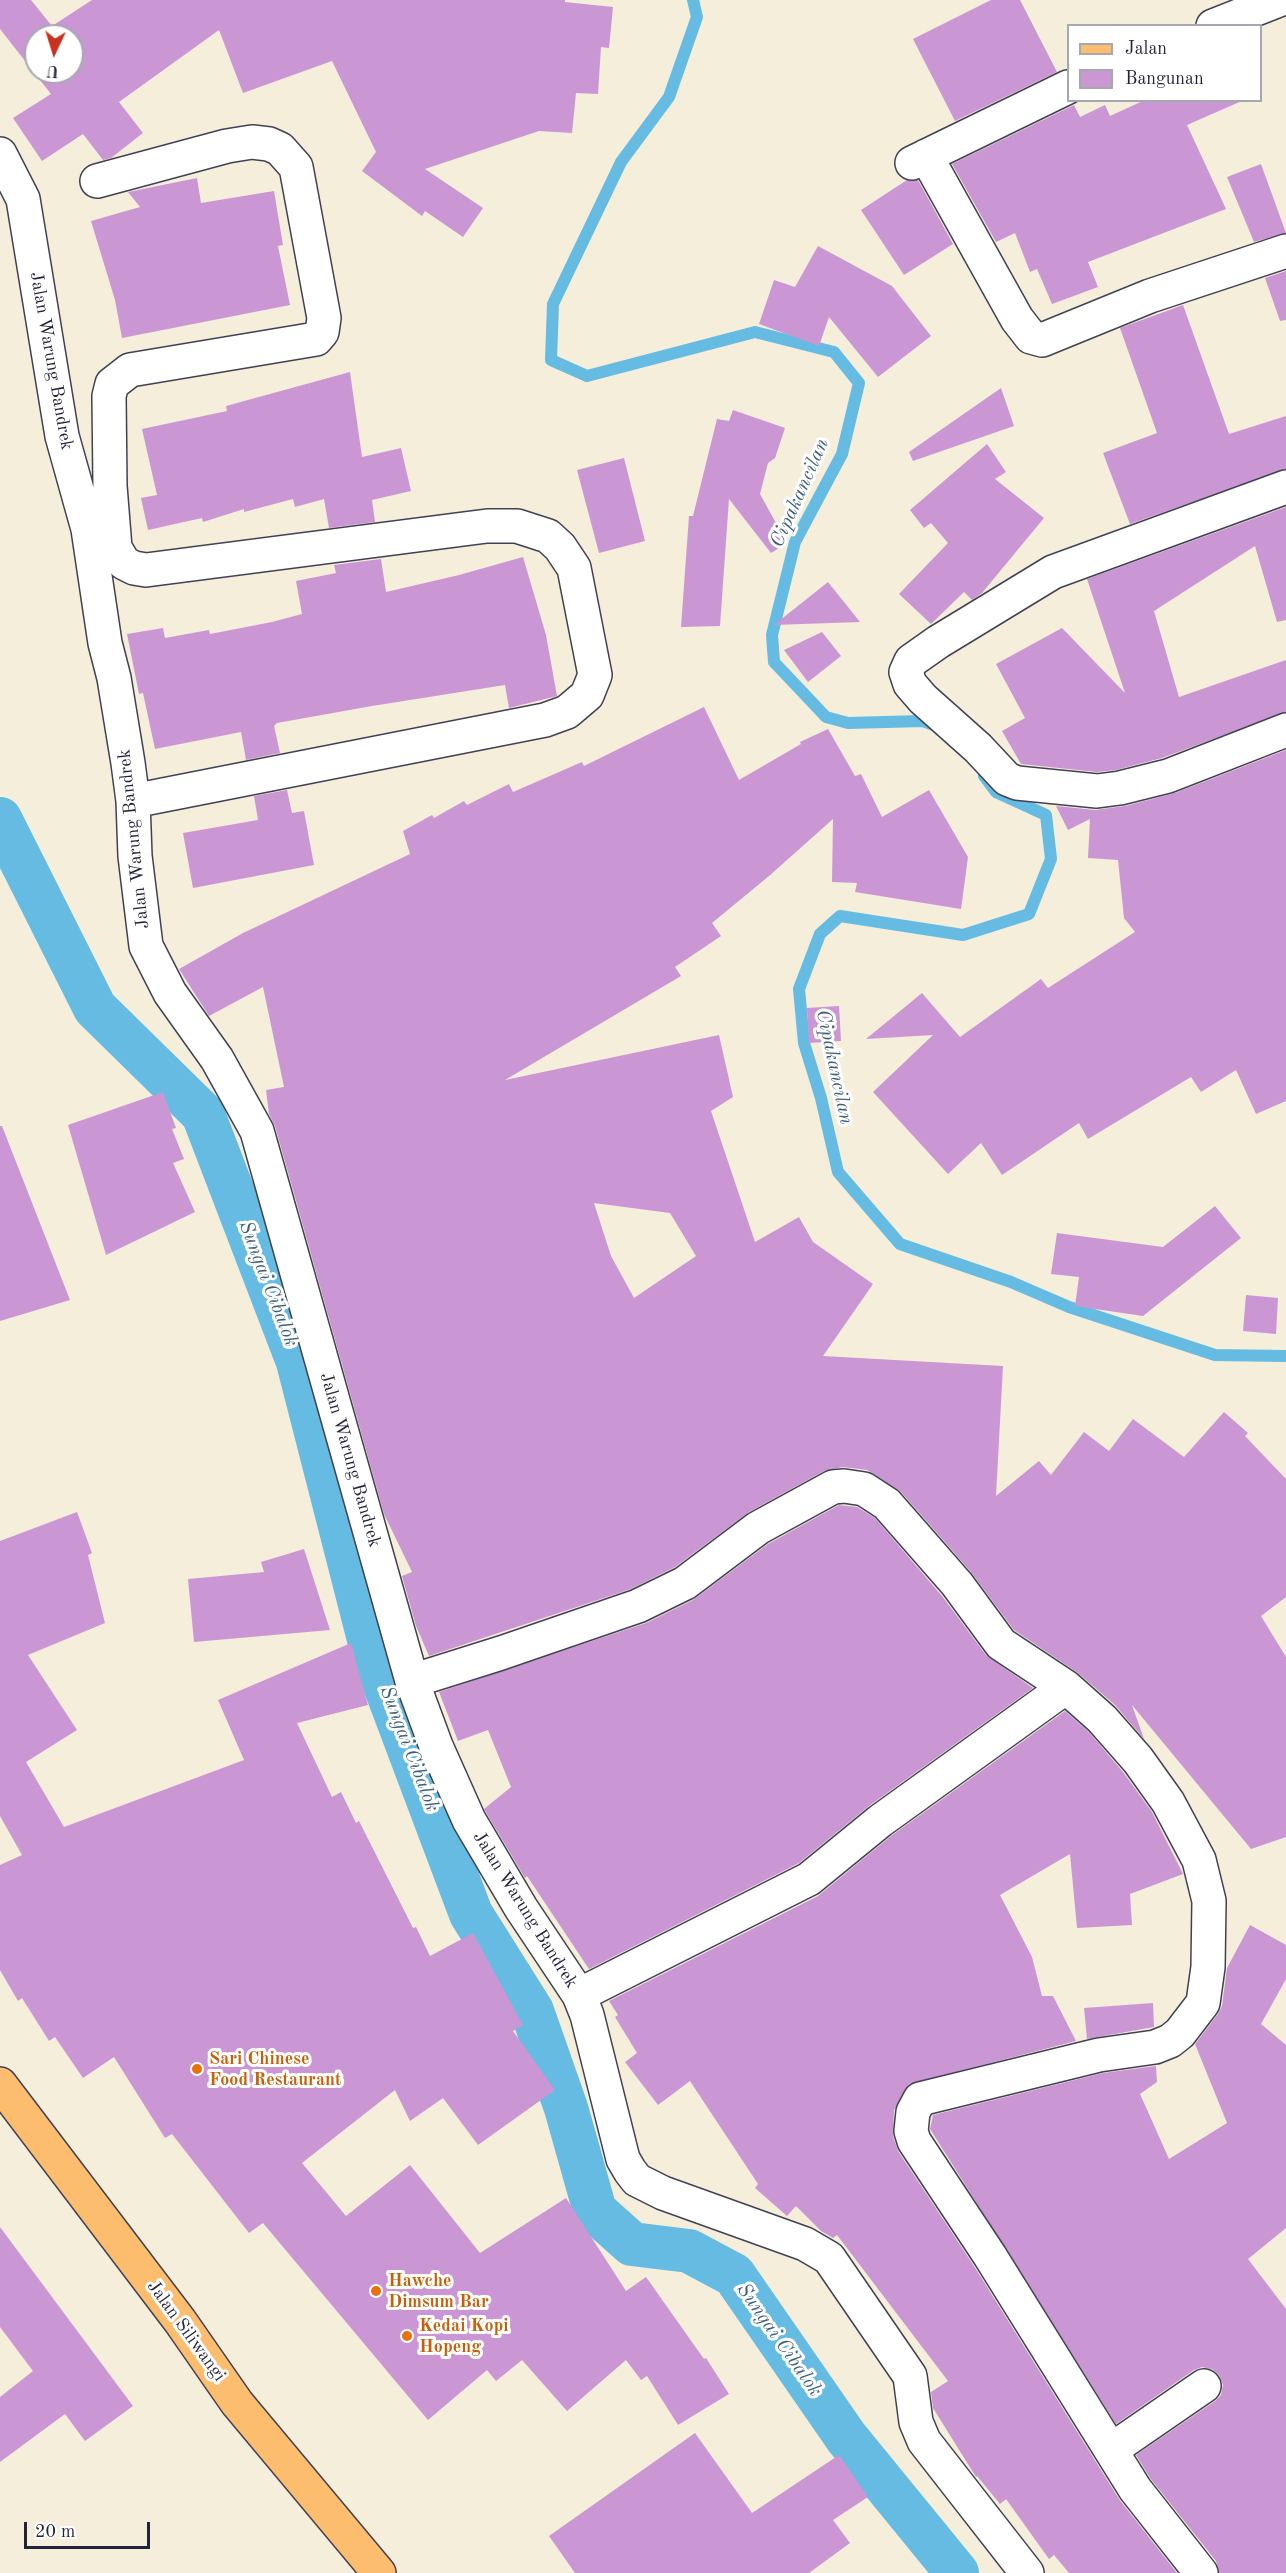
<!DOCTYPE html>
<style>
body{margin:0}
#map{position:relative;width:1286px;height:2573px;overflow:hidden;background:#f4eedb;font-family:"Old Standard TT",serif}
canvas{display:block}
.legend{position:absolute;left:1067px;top:24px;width:195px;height:78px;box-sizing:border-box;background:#fff;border:2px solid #a7a7b1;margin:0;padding:8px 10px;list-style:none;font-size:18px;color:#22223b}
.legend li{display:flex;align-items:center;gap:12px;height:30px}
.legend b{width:30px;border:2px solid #a7a7b1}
.north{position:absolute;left:24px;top:24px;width:60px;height:60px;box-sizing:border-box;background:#fff;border:2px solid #a7a7b1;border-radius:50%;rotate:184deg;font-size:16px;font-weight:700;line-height:24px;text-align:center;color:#22223b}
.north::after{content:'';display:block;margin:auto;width:21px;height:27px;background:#c8321e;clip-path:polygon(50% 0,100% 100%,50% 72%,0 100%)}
.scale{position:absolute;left:24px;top:2522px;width:126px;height:27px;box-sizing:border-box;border:3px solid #22223b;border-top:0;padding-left:8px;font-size:18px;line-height:21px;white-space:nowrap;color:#22223b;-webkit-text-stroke:4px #fff;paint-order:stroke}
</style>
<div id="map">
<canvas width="1286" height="2573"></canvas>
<ul class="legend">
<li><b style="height:8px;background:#fcbd6f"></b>Jalan</li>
<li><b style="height:16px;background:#ca97d4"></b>Bangunan</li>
</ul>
<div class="north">U</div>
<div class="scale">20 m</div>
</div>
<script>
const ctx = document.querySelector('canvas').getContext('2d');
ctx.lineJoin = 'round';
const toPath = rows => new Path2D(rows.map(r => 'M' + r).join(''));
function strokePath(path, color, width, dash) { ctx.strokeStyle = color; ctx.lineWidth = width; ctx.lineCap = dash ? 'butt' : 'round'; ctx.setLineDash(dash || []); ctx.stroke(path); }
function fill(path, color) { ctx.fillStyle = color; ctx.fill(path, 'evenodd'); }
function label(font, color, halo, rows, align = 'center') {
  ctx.font = font + ' "Old Standard TT",serif'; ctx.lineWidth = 6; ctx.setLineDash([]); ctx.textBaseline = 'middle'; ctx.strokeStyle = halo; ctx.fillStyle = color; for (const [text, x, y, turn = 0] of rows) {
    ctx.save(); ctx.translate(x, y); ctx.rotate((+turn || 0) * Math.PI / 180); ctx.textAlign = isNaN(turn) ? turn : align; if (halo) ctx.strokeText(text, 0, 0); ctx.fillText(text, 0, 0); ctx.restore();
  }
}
const stream = toPath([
 [693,0,697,17,669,97,621,162,553,304,551,360,587,376,755,332,834,352,859,383,842,454,795,542,772,635,774,662,826,717,848,723,923,721,937,726],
 [984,776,996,792,1046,815,1051,859,1029,914,963,935,840,916,820,934,799,989,804,1043,821,1098,838,1172,900,1244,1011,1282,1069,1307,1215,1355,1286,1356]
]);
const canal = toPath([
 [0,819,95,1008,203,1114,298,1362,372,1651,471,1914,532,2011,566,2108,595,2211,632,2244,689,2251,734,2275,846,2437,957,2573]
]);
const building = toPath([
 [0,0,31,0,52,26,92,0,565,0,565,2,613,7,609,48,601,47,598,94,576,93,572,133,539,131,425,169,483,208,463,237,425,211,422,216,362,171,376,152,332,61,243,93,219,30,119,102,143,133,111,158,103,160,83,134,42,161,13,118,51,94,0,29],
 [36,36,72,36,72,72,36,72],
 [991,0,1020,0,1057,72,955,121,913,39],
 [1145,100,1244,100,1187,125,1226,209,1088,262,1098,287,1052,304,1037,269,1030,272,1015,233,996,242,952,164,1074,105,1080,117,1105,105,1110,116],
 [1261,164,1286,233,1254,242,1227,177],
 [197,178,201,203,274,191,283,245,278,246,290,305,122,338,115,300,91,221,140,207,128,192],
 [907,180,918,180,953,244,904,275,861,210],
 [818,246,892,286,931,336,878,377,829,317,819,346,759,324,774,280,795,287],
 [1286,271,1286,320,1280,321,1265,278],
 [1183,305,1229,434,1286,416,1286,469,1130,524,1103,453,1157,433,1120,328],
 [350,372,362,457,401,448,411,491,372,500,375,522,329,528,324,499,295,507,293,499,244,512,244,509,203,522,202,518,148,530,141,498,157,495,142,429,227,411,226,406],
 [1001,388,1014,426,913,461,909,452],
 [733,410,785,428,775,458,768,463,760,494,787,543,771,553,729,499,720,626,681,627,689,516,693,516,717,419,729,421],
 [987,444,1006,472,995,479,1044,518,982,593,972,600,964,592,931,624,899,594,948,543,931,523,924,528,910,510],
 [624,458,645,541,599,553,577,470],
 [1286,507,1286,620,1277,622,1255,546,1154,611,1179,697,1286,660,1286,712,1162,758,1116,770,1097,772,1021,764,1002,731,1025,718,996,664,1062,628,1125,693,1087,579],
 [523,557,546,635,557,696,509,708,505,685,372,706,277,723,274,726,280,753,246,760,241,732,155,749,143,693,139,694,127,634,163,628,165,638,209,630,210,634,272,622,302,614,296,581,336,573,334,565,381,559,386,592,459,575],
 [828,582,860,622,774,625],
 [822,632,841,656,808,682,784,650],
 [704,707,739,780,801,744,800,742,828,729,855,776,861,774,882,817,929,790,968,857,961,909,855,892,857,883,832,882,833,819,769,876,712,923,721,936,675,967,681,976,505,1080,719,1035,733,1097,711,1111,755,1242,799,1217,813,1242,873,1284,823,1356,1003,1366,996,1496,1039,1461,1051,1475,1084,1432,1109,1451,1133,1419,1184,1457,1224,1412,1248,1433,1245,1436,1286,1479,1286,1597,1261,1616,1286,1657,1286,1837,1251,1849,1132,1705,1144,1739,1115,1705,1078,1673,1014,1630,971,1572,901,1492,867,1470,843,1467,824,1471,749,1512,675,1567,631,1589,429,1656,416,1626,402,1576,412,1572,384,1514,275,1126,269,1114,266,1090,284,1087,263,987,209,1016,179,969,243,933,410,854,403,831,432,815,434,818,464,801,467,805,509,784,513,792,582,762,584,766],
 [594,1203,670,1213,696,1256,634,1298,611,1256],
 [1286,750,1286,1101,1256,1114,1236,1070,1201,1092,1191,1077,1088,1139,1079,1123,1002,1175,981,1143,948,1174,873,1092,933,1035,866,1039,922,993,960,1037,1041,979,1048,988,1135,932,1124,918,1118,860,1088,858,1090,819,1068,830,1056,806,1095,810,1125,806,1175,793],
 [287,790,292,813,304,811,314,865,193,888,183,833,258,820,254,796],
 [839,1006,841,1041,809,1043,807,1008],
 [163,1092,176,1128,172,1129,184,1159,173,1163,195,1212,106,1255,68,1125],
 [0,1126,2,1126,70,1300,0,1321],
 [1215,1206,1241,1238,1143,1316,1075,1306,1079,1277,1051,1274,1057,1233,1163,1247],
 [1246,1295,1278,1298,1276,1334,1243,1331],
 [839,1505,857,1507,875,1518,942,1596,986,1655,1033,1688,869,1806,799,1863,589,1969,527,1876,525,1878,484,1809,511,1787,488,1730,458,1741,439,1692,646,1623,693,1600,768,1544],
 [77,1512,92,1553,88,1555,105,1623,28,1655,77,1730,26,1762,64,1827,244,1760,218,1700,351,1643,368,1705,297,1723,332,1797,341,1792,356,1823,359,1821,413,1928,416,1927,430,1956,473,1933,523,2025,513,2031,555,2090,478,2145,443,2098,410,2121,395,2090,302,2163,346,2216,410,2165,480,2253,566,2198,626,2291,646,2277,704,2359,706,2358,729,2394,678,2425,647,2376,641,2380,626,2360,567,2411,522,2360,496,2381,487,2370,428,2420,263,2223,249,2233,172,2134,165,2138,114,2057,83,2078,55,2037,49,2041,22,1998,18,2001,0,1970,0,1865,22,1855,0,1816,0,1541],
 [304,1549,330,1630,194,1642,188,1579,264,1572,261,1562],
 [1065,1711,1089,1732,1123,1772,1152,1812,1183,1874,1130,1894,1132,1925,1077,1928,1070,1854,1000,1895,1032,1957,1042,1996,1053,1996,1076,2041,909,2084,894,2110,893,2136,898,2151,974,2266,1119,2499,1177,2573,1069,2573,1054,2555,1049,2559,1006,2499,1000,2504,977,2476,976,2477,933,2408,931,2392,948,2381,837,2235,833,2238,821,2231,796,2206,787,2216,755,2188,758,2184,690,2081,658,2105,625,2062,637,2053,615,2017,618,2015,609,2001,818,1896,891,1836],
 [1250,1925,1286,1945,1286,1979,1261,2024,1286,2045,1286,2228,1248,2259,1286,2309,1286,2573,1219,2573,1216,2561,1150,2478,1136,2455,1215,2401,1221,2395,1223,2385,1219,2375,1212,2369,1202,2367,1194,2370,1116,2424,930,2129,933,2115,1103,2073,1156,2066,1157,2082,1140,2094,1169,2159,1227,2123,1195,2044,1218,2014,1222,2006,1227,1968],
 [1153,2003,1154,2027,1087,2039,1084,2008],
 [0,2227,133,2406,85,2441,65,2414,0,2462,0,2397,33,2371,0,2327],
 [695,2433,752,2513,839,2455,868,2497,833,2520,850,2543,809,2573,575,2573,549,2536]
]);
const minor = toPath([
 [1213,26,1279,0],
 [0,154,23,199,62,436,88,529,105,643,114,678,128,763,133,801,135,856,146,946,170,993,217,1059,257,1131,412,1681,436,1746,469,1820,521,1908,579,1995,587,2015,623,2159,630,2171,637,2180,663,2193,805,2244,829,2258,910,2376,916,2422,924,2441,1027,2573],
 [926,156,1017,319,1031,337,1042,340,1150,296,1286,251],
 [912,163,1068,87],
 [97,181,227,146,252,142,269,144,280,149,296,167,324,318,322,332,316,339,130,370,112,384,109,396,110,486,115,548,124,563,134,568,146,570,487,526,517,526,548,536,560,547,574,568,595,675,587,695,567,712,545,720,133,801],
 [1286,487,1053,572,938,642,911,661,906,672,910,684,923,699,978,748,1007,779,1017,783,1097,791,1120,788,1168,776,1286,730],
 [412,1681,501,1653,638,1606,685,1583,758,1528,833,1487,844,1486,864,1489,887,1504,957,1584,1001,1644,1066,1687,1102,1719,1138,1760,1168,1802,1199,1860,1209,1901,1208,1967,1203,2003,1180,2033,1170,2041,1155,2047,1099,2055,920,2099,913,2112,911,2131,914,2141,990,2256,1135,2489,1201,2573],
 [579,1995,809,1879,880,1821,1066,1687],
 [1111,2450,1204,2386]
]);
const major = toPath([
 [0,2084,180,2321,237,2403,379,2573]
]);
const markers = [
 [197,2069,6,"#e8710a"],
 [376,2291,6,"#e8710a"],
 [407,2336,6,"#e8710a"]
];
const streetNames = [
 ["Jalan Warung Bandrek",51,361,80],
 ["Jalan Warung Bandrek",134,839,-96],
 ["Jalan Warung Bandrek",350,1460,74],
 ["Jalan Warung Bandrek",525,1910,58],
 ["Jalan Siliwangi",186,2331,54]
];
const foodNames = [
 ["Sari Chinese",209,2059],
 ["Food Restaurant",209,2080],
 ["Hawche",388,2281],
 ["Dimsum Bar",388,2302],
 ["Kedai Kopi",419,2326],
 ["Hopeng",419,2347]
];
const waterNames = [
 ["Cipakancilan",800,493,-66],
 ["Cipakancilan",834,1067,78],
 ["Sungai Cibalok",268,1284,69],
 ["Sungai Cibalok",409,1749,69],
 ["Sungai Cibalok",779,2340,55]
];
strokePath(stream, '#65bbe2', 12);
strokePath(canal, '#65bbe2', 44);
fill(building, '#ca97d4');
strokePath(minor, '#424153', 36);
strokePath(major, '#424153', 36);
strokePath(minor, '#fff', 33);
strokePath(major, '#fcbd6f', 33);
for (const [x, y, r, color] of markers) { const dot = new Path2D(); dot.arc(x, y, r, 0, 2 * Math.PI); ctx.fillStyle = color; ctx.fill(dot); strokePath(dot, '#fff', 2); }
label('18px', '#22223b', '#fff', streetNames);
label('bold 18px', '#c56008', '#fff', foodNames, 'left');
label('italic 20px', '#3d5f7e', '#fff', waterNames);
</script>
